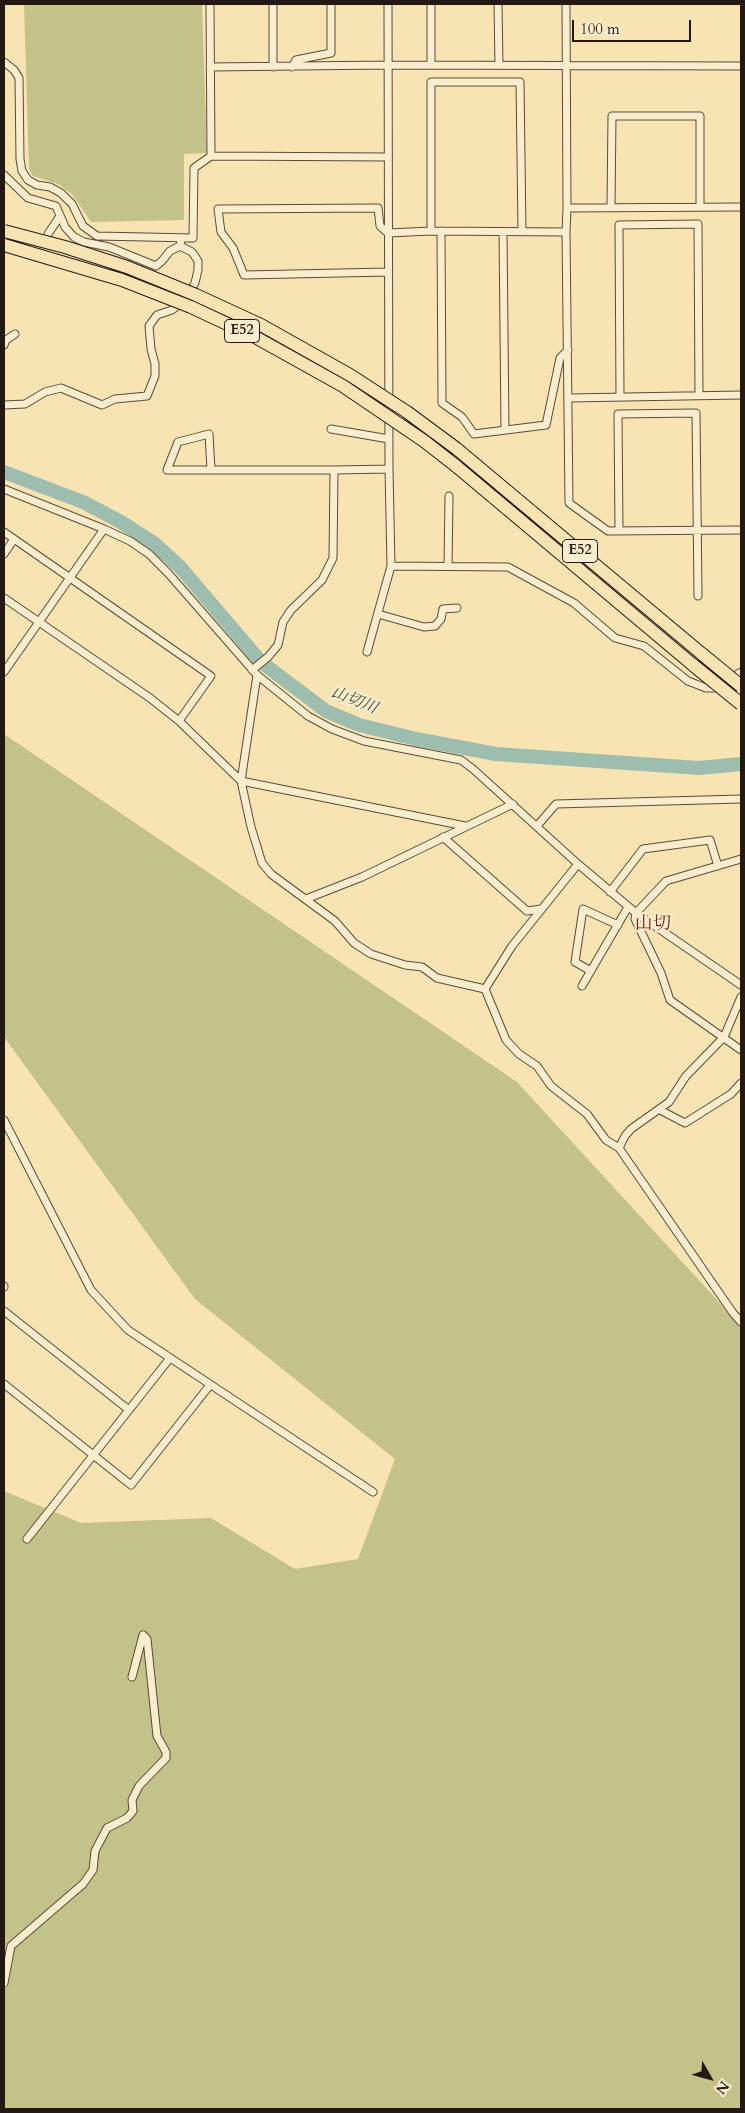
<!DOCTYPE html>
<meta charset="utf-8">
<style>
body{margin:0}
#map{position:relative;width:745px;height:2113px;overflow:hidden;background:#f8e4b2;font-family:Cardo,serif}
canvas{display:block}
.frame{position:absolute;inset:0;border:5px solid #241912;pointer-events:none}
.north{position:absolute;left:685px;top:2053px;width:50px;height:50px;-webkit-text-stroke:4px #faedcd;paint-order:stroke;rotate:128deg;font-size:14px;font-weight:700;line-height:20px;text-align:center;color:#241912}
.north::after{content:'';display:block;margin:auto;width:18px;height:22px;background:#241912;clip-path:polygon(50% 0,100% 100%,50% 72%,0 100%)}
.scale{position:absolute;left:572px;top:20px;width:119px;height:22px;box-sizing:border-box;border:2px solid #241912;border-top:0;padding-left:6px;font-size:15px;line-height:18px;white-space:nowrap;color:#241912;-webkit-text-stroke:4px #faedcd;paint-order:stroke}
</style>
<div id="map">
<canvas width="745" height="2113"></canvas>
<div class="frame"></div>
<div class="north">N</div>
<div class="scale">100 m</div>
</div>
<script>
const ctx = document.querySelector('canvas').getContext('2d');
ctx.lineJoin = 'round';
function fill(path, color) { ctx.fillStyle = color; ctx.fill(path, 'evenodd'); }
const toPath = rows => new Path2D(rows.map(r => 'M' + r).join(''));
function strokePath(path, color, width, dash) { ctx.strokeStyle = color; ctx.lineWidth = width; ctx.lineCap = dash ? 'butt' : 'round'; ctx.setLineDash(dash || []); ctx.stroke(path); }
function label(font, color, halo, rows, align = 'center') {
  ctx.font = font + ' Cardo,"Noto Serif JP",serif'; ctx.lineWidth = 4.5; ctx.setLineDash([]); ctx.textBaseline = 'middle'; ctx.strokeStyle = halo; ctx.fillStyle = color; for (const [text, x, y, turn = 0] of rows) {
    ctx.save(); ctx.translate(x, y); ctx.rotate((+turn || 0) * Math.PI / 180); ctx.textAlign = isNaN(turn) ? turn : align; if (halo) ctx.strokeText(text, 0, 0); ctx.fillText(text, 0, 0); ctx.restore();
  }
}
const green = toPath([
 [24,4,202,4,207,153,184,154,184,220,91,222,72,194,58,184,33,176,29,169],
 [4,734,517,1082,741,1326,741,2109,4,2109,4,1491,81,1523,211,1518,295,1569,358,1559,395,1459,195,1299,4,1037]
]);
const river = toPath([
 [4,472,83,502,121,522,155,544,180,567,261,662,326,711,359,725,416,739,496,754,699,768,741,764]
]);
const minor = toPath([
 [210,4,211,156],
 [273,4,273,67],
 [498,4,499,65],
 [566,4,567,208,566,232,569,503,608,531,741,530],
 [4,62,14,70,19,78,20,159,22,171,28,180,37,185,50,187,61,193,72,204,83,226,97,236,193,238,194,168,211,156,388,157],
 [431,65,431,4],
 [210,67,387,65,741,66],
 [292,67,296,60,331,53,331,4],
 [4,175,28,198,56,206,65,227,74,237,84,242,109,247,156,266,162,261,170,251,180,246],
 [611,207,612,116,700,116,700,207],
 [567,208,741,207],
 [431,231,431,82,520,82,522,232],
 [441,231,442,403,462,417,474,434,546,425,560,358,568,350],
 [503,232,505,430],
 [48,234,60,216],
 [388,272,244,275,233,248,221,232,218,209,378,208,380,226,388,233,431,231,566,232],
 [4,345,6,340,15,334],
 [620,397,619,225,698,224,699,395],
 [569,398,741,395],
 [4,405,25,404,45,392,61,388,102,405,115,399,147,396,155,376,155,364,151,349,149,326,157,315,172,310,184,301,195,283,198,270,198,261,192,252,180,246,181,238],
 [331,429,389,439],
 [211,470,209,434,178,442,167,470,334,470],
 [4,489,104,529,130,541,149,554,168,573,257,675,308,716,332,729,364,741,461,760,473,769,578,864,636,913,741,985],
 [619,531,618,414,696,413,698,596],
 [4,532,211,676,179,721],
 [4,554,14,539],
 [391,566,508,567,574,603,615,638,644,646,688,681,706,688,716,688,741,672],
 [448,566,449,496],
 [4,598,150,698,179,721,241,781,465,826],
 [378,614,424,627,435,626,441,619,443,609,457,608],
 [367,652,391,566,389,469,388,4],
 [252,670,268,657,278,645,283,622,291,610,322,580,333,558,334,470,389,469],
 [4,672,104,529],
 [257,675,241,781,251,827,262,863,271,874,335,921,354,943,371,954,405,965,422,967,437,978,485,989],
 [537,826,556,804,741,799],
 [443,837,527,911,541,909],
 [741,859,666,881,636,913,635,919,661,973,670,1000,741,1050],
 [610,892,643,849,710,840,718,866],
 [306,899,362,877,513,804],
 [591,971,575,962,583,909,618,925],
 [582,986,628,907],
 [485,989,506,1040,519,1054,537,1066,551,1086,587,1114,606,1140,619,1148,733,1313,741,1322],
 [485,989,512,946,578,864],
 [660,1110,685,1123,731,1094,741,1083],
 [4,1120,91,1290,128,1330,373,1492],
 [619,1148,625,1136,631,1129,669,1102,686,1076,724,1037,741,997],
 [4,1286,4,1287],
 [4,1311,129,1410],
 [4,1384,131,1485,210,1385],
 [27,1539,170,1358],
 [4,1983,11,1946,83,1884,93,1870,95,1851,107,1828,127,1818,133,1811,132,1800,139,1786,166,1758,166,1752,157,1736,147,1639,143,1635,132,1677]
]);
const motorway = toPath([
 [457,449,702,654],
 [456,466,693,665]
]);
const motorwayBridge = toPath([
 [4,231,65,247,127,267,196,295,261,325,350,375,407,412,457,449],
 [4,245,122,280,191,307,255,337,343,386,424,441,456,466],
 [702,654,741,686],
 [693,665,741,704]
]);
const shields = [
 [242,331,35],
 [580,551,35]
];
const shieldNames = [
 ["E52",242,331],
 ["E52",580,551]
];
const waterNames = [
 ["山切川",354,701,22]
];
const quarterNames = [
 ["山切",653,925]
];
fill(green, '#c3c288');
strokePath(river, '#9dbeaf', 14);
strokePath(minor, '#594c3a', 9);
strokePath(motorway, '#241912', 14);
strokePath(minor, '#faedcd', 7);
strokePath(motorway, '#f8e4b2', 12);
strokePath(motorwayBridge, '#241912', 14, []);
strokePath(motorwayBridge, '#f8e4b2', 12);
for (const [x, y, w] of shields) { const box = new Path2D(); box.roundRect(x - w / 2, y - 11.5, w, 23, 4); ctx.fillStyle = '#faedcd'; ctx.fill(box); strokePath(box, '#241912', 1); }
label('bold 14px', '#241912', null, shieldNames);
label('italic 16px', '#4e5349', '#faedcd', waterNames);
label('18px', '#7a1f14', '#faedcd', quarterNames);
</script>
